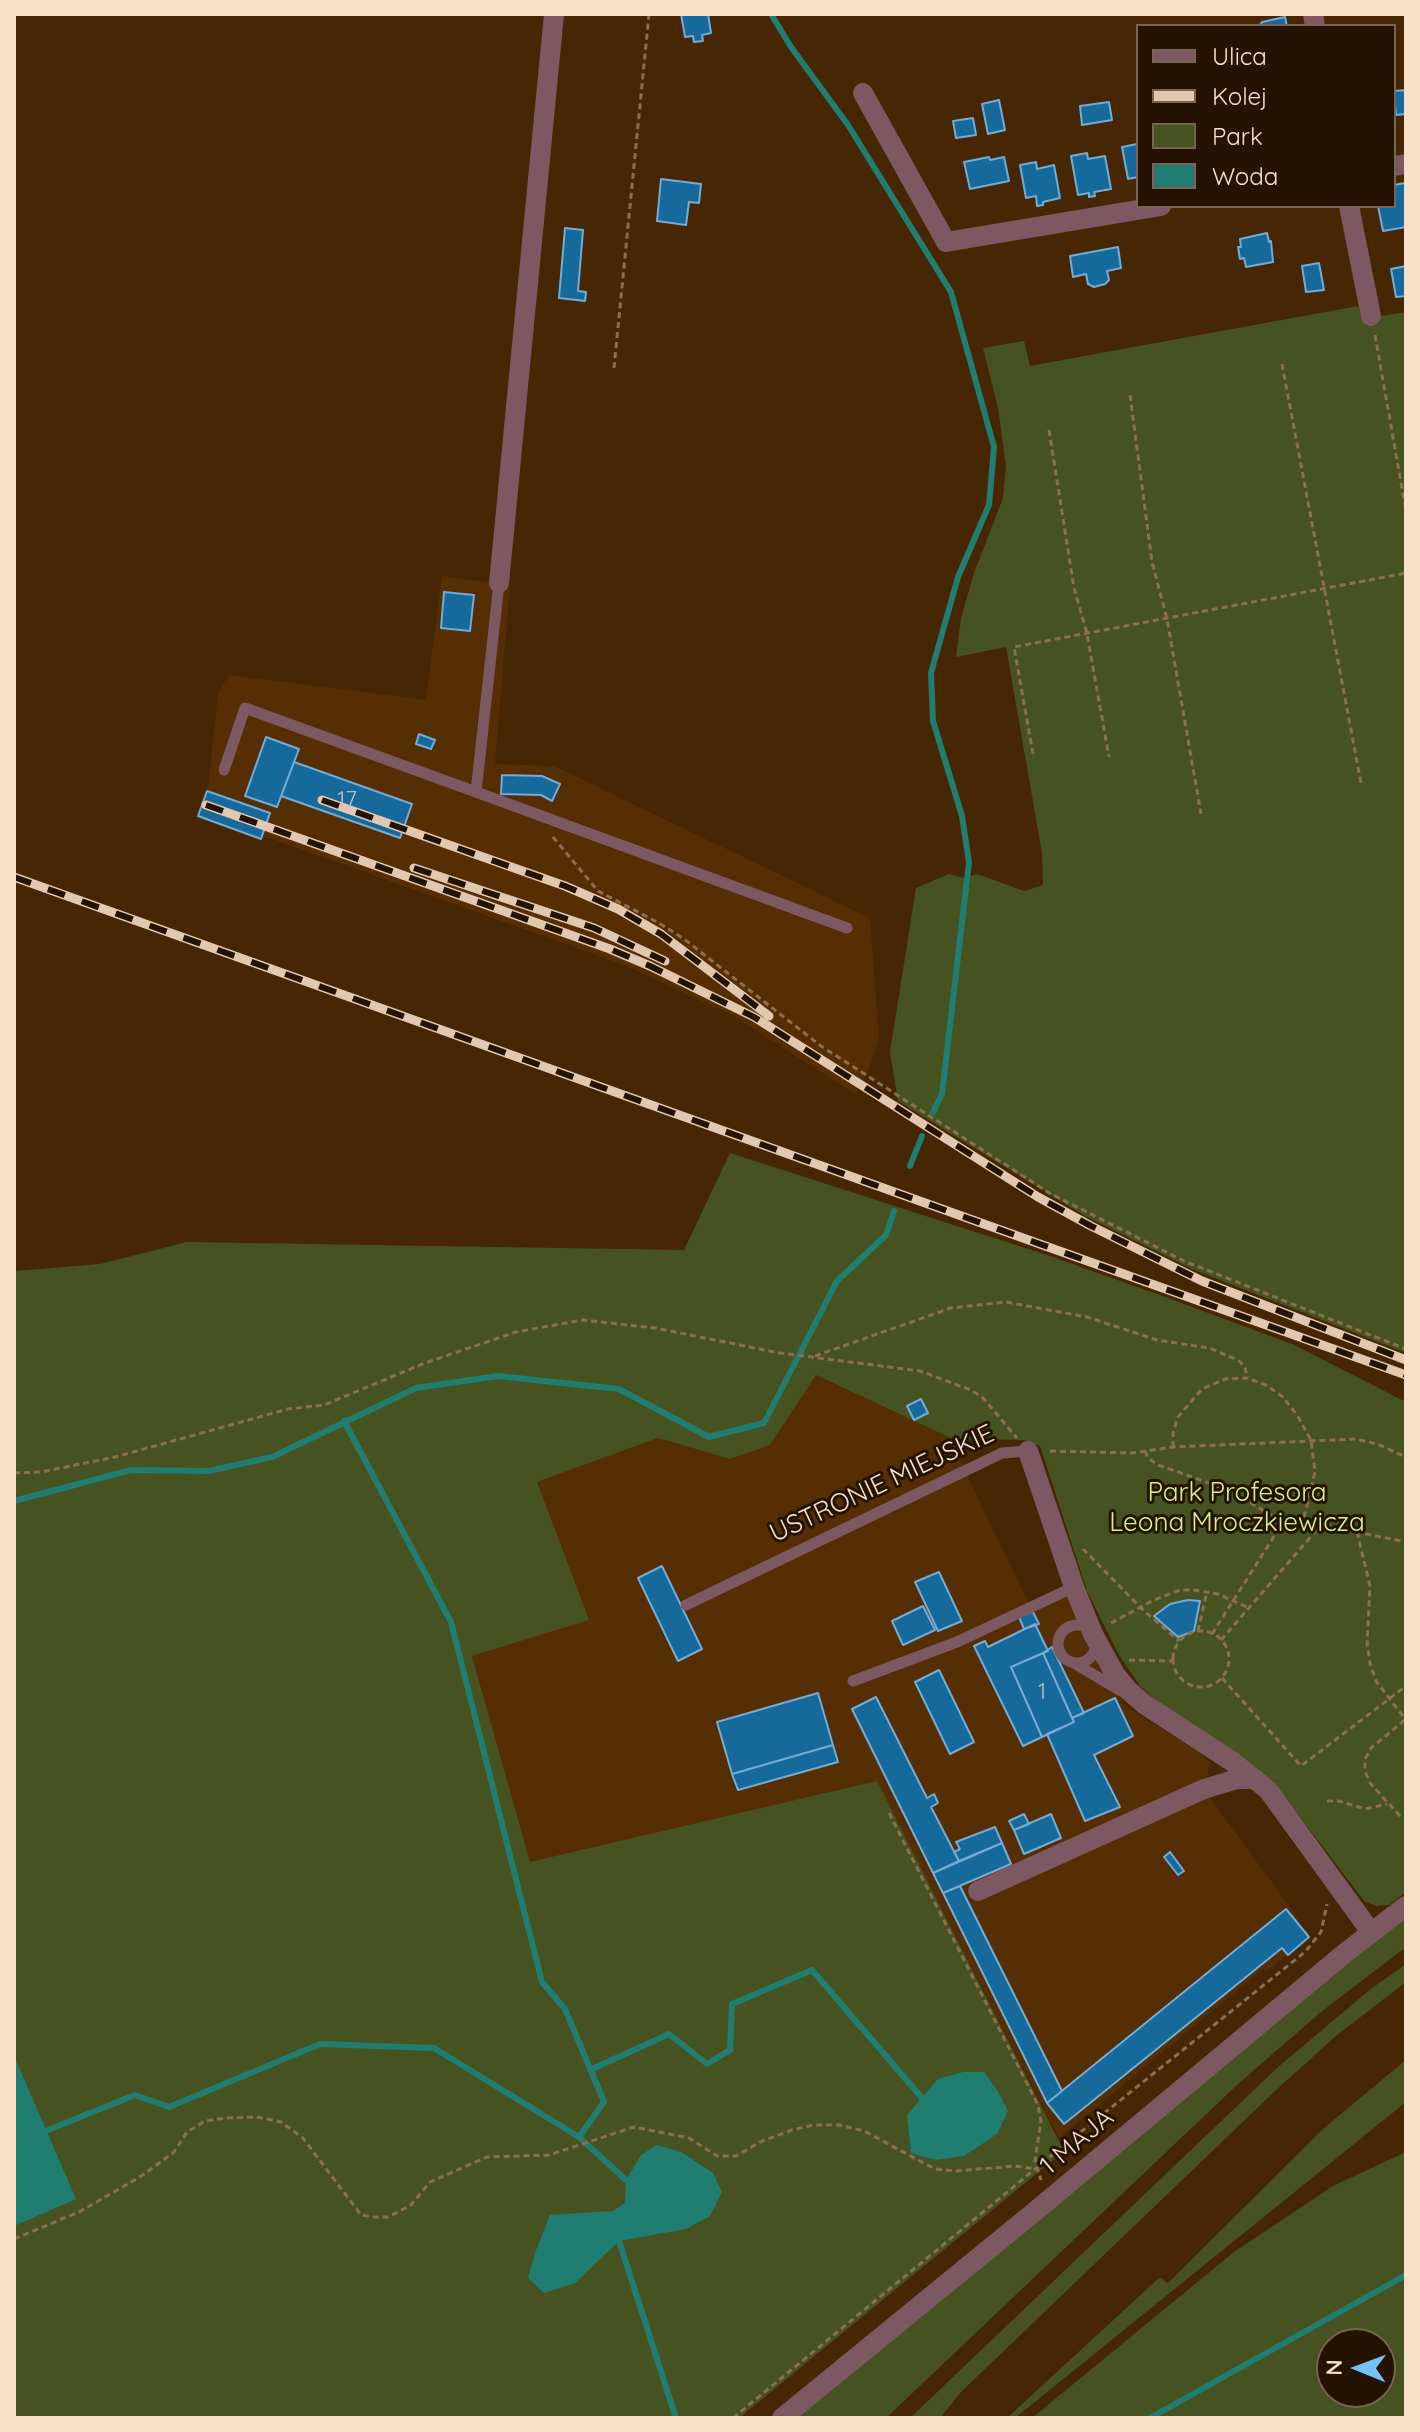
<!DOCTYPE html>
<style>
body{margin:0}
#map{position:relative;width:1420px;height:2432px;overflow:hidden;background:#472603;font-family:Quicksand,sans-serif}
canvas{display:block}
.frame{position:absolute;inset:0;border:16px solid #f9dec8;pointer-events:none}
.legend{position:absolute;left:1136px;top:24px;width:260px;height:184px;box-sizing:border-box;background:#251302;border:2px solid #7a6451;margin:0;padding:10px 14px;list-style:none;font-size:24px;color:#f9dec8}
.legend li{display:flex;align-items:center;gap:16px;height:40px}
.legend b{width:40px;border:2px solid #7a6451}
.north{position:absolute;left:1316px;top:2328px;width:80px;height:80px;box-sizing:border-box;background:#251302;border:2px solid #7a6451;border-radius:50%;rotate:271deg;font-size:22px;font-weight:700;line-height:32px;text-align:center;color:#f9dec8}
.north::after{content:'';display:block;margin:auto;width:28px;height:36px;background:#75c0f6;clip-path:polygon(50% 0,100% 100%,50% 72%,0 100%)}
</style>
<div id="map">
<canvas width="1420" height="2432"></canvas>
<div class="frame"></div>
<ul class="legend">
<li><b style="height:10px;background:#7c5962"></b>Ulica</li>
<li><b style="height:10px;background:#e3c8b0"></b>Kolej</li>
<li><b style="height:22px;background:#465321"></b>Park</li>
<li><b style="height:22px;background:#1f7e71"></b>Woda</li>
</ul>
<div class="north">N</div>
</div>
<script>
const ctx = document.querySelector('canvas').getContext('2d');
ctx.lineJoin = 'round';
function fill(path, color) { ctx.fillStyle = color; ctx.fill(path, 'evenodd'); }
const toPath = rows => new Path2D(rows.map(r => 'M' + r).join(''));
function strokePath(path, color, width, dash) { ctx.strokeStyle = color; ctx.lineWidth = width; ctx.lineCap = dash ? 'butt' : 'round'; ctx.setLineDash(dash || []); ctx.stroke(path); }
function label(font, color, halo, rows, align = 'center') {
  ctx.font = font + ' Quicksand,sans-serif'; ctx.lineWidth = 6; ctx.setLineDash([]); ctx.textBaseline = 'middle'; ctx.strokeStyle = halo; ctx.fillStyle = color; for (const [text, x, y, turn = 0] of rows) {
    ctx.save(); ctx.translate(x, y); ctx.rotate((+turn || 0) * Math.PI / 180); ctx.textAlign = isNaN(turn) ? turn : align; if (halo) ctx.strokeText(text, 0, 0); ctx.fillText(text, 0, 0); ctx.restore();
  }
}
const built = toPath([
 [442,576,510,585,495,764,554,766,870,918,879,1040,867,1074,855,1094,734,1016,624,965,205,815,218,693,229,675,426,700],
 [816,1375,953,1439,965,1471,1032,1610,1070,1595,1113,1689,1128,1708,1200,1752,1209,1762,1208,1775,1198,1782,1290,1907,1309,1937,1267,1971,1263,1969,1059,2138,877,1782,530,1863,472,1656,588,1620,536,1482,658,1438,730,1459,770,1445]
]);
const green = toPath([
 [1358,306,1362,319,1406,312,1406,1353,1192,1269,1085,1216,898,1101,890,1052,916,888,949,874,964,878,977,874,1024,891,1043,885,1042,853,1006,647,956,657,961,618,974,573,1003,498,1006,466,998,408,983,348,1024,341,1030,366],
 [730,1153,1050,1256,1157,1294,1292,1344,1406,1402,1406,1892,1389,1905,1376,1906,1364,1901,1273,1781,1159,1703,1140,1686,1119,1655,1087,1591,1040,1446,1023,1440,953,1439,816,1375,770,1445,730,1459,658,1438,537,1482,589,1620,472,1656,530,1862,877,1781,1064,2151,739,2418,14,2418,14,1271,100,1264,187,1242,684,1250],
 [1406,1918,1406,1947,1321,2012,1238,2084,886,2418,796,2418,1350,1961],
 [1406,1964,1406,1982,1337,2035,1275,2091,962,2391,940,2418,910,2418,1278,2067,1372,1988],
 [1406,2060,1406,2102,1015,2418,1007,2418,1160,2277,1168,2283,1323,2129],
 [1406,2152,1406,2418,1032,2418,1234,2252,1333,2186],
 [1332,2344,1380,2344,1380,2392,1332,2392]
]);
const water = toPath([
 [14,2056,76,2199,14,2226],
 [963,2072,984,2072,997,2090,1008,2111,997,2134,964,2156,935,2160,911,2153,907,2115,938,2079],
 [657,2145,681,2152,713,2173,722,2192,710,2216,686,2229,619,2241,575,2283,544,2293,528,2278,535,2253,550,2215,613,2211,625,2203,626,2180,641,2155]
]);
const stream = toPath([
 [771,14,791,47,848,125,951,292,994,447,989,505,958,577,931,673,933,721,962,816,969,862,942,1094,933,1112],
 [910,1166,922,1136],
 [344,1421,451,1622,542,1982,565,2009,604,2102,579,2137,626,2180],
 [14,1501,131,1470,209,1471,272,1457,416,1388,498,1376,619,1389,709,1437,764,1423,837,1281,886,1235,894,1211],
 [590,2070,669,2034,707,2064,730,2050,732,2004,812,1970,922,2098],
 [48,2130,135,2095,169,2107,320,2044,434,2048,579,2137],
 [619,2241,676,2418],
 [1150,2418,1406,2275]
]);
const building = toPath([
 [681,14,708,14,711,33,702,35,703,41,694,42,693,36,685,37,681,14],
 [1285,17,1287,26,1259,26,1262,22,1285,17],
 [1406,90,1406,114,1396,115,1394,91,1406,90],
 [999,100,1005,130,988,134,982,104,999,100],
 [1109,102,1112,120,1082,125,1080,106,1109,102],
 [973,118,976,135,956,138,953,121,973,118],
 [1137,144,1138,177,1128,179,1122,147,1137,144],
 [1087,153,1088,159,1105,156,1111,189,1094,192,1095,196,1089,197,1089,193,1078,195,1071,156,1087,153],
 [989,157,990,160,1004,157,1009,181,970,189,964,162,989,157],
 [1036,162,1037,169,1054,165,1060,198,1043,202,1043,205,1037,206,1036,196,1026,198,1020,165,1036,162],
 [661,179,701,184,699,203,689,202,686,225,657,221,661,179],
 [1405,183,1406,227,1383,231,1378,206,1394,206,1394,185,1405,183],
 [565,228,583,230,578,291,586,292,585,301,559,298,565,228],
 [1267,233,1269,242,1271,241,1273,262,1246,267,1244,258,1240,259,1238,247,1241,247,1240,239,1267,233],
 [1118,247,1121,268,1107,271,1109,280,1105,284,1094,287,1088,284,1086,274,1073,277,1070,256,1118,247],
 [1319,263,1324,290,1306,292,1302,266,1319,263],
 [1406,266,1406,296,1396,297,1391,269,1406,266],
 [444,592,474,595,470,631,441,628,444,592],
 [419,734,435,740,431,749,416,744,419,734],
 [266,737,299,749,277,807,245,796,266,737],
 [294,762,412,804,400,838,281,796,294,762],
 [502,775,542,776,560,784,552,801,541,795,501,794,502,775],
 [207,791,270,813,261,839,198,816,207,791],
 [921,1399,928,1413,914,1420,907,1406,921,1399],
 [662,1566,702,1649,678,1661,638,1578,662,1566],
 [939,1572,962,1621,938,1631,915,1582,939,1572],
 [1188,1600,1200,1601,1194,1631,1178,1637,1154,1616,1170,1604,1188,1600],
 [923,1606,935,1630,903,1645,892,1621,923,1606],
 [1032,1610,1039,1624,1024,1629,1019,1617,1032,1610],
 [1035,1624,1048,1651,1011,1667,1042,1737,1023,1746,974,1646,985,1641,988,1647,1035,1624],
 [1052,1647,1084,1713,1072,1718,1043,1653,1052,1647],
 [1043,1653,1074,1722,1042,1737,1011,1667,1043,1653],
 [939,1670,974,1742,950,1754,915,1682,939,1670],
 [818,1693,833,1745,732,1774,717,1722,818,1693],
 [876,1697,927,1798,934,1794,938,1803,931,1807,959,1861,933,1873,852,1709,876,1697],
 [1115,1698,1133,1736,1094,1755,1120,1807,1085,1821,1047,1734,1074,1722,1072,1718,1115,1698],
 [833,1745,838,1762,738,1790,732,1774,833,1745],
 [1024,1814,1029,1824,1014,1830,1009,1821,1024,1814],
 [1051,1814,1061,1838,1024,1854,1014,1830,1051,1814],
 [995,1827,1002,1843,959,1861,954,1852,960,1849,956,1842,995,1827],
 [1002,1843,1011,1864,943,1893,933,1873,1002,1843],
 [1170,1852,1184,1871,1178,1875,1164,1857,1170,1852],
 [960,1886,1062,2091,1047,2103,943,1893,960,1886],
 [1286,1909,1309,1937,1288,1955,1282,1948,1064,2124,1047,2103,1286,1909]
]);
const path = toPath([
 [1375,335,1406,511],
 [1282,364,1361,783],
 [614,368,649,14],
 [1130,395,1152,562,1167,619,1201,814],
 [1049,430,1074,588,1087,634,1109,757],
 [1033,754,1014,647,1406,573],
 [553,837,598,891,659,923,684,939,821,1046,1051,1194,1184,1261,1406,1349],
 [815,1356,951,1308,1006,1302,1087,1317,1157,1340,1209,1348,1238,1360,1245,1367,1247,1378],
 [1173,1447,1173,1433,1178,1417,1202,1389,1225,1379,1247,1378,1266,1385,1283,1397,1297,1415,1311,1440,1315,1472,1303,1521],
 [1050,1451,1132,1453,1173,1447,1356,1439,1377,1444,1406,1457],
 [1145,1451,1148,1458,1158,1465,1229,1490,1271,1515,1406,1542],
 [14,1473,41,1472,115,1457,288,1409,324,1405,425,1363,516,1332,583,1320,655,1328,780,1353,920,1371,971,1390,983,1398,1017,1438],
 [1357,1532,1370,1586,1367,1644,1370,1663,1376,1681,1406,1720],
 [1083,1549,1142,1609,1179,1641],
 [1111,1623,1154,1600,1180,1590,1193,1590,1218,1594,1249,1608],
 [1198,1631,1207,1592],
 '1173 1659a28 28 0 1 1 56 0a28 28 0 1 1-56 0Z',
 [1212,1634,1285,1519],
 [1221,1640,1321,1525],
 [1129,1660,1173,1661],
 [1222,1678,1301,1766,1406,1686],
 [1327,1801,1339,1801,1365,1809,1387,1804],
 [889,1813,1038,2105,1041,2121,1035,2161,1041,2180],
 [1400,1816,1370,1783,1365,1771,1365,1759,1371,1748,1406,1719],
 [14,2239,81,2211,143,2175,174,2152,187,2132,205,2121,226,2118,257,2117,281,2122,303,2138,361,2215,372,2217,388,2217,411,2205,430,2182,487,2157,549,2155,634,2127,689,2138,717,2156,736,2156,760,2142,792,2130,813,2125,839,2125,864,2131,935,2169,956,2171,1015,2166,1036,2169],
 [733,2418,1057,2151,1305,1952,1321,1932,1327,1904]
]);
const service = toPath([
 [224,770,245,708,476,792,499,583],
 [476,792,847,928],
 [686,1605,1002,1453,1028,1451],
 '1058 1644a19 19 0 1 1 38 0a19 19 0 1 1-38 0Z',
 [1074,1663,1121,1691],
 [853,1681,957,1642,1074,1587]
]);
const minor = toPath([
 [1313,14,1315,26],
 [863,93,946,242,1161,206],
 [1394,166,1406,164],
 [1349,206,1371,316],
 [499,583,554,14],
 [1028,1451,1074,1587,1093,1634,1115,1674,1128,1690,1144,1704,1233,1762,1268,1790,1371,1932],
 [978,1891,1204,1789,1237,1779,1255,1779]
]);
const tertiary = toPath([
 [782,2418,1033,2213,1345,1953,1406,1906]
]);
const rail = toPath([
 [322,800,565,886,618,909,661,934,769,1016],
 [206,805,610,949,650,966,754,1017,1038,1197,1091,1226,1202,1281,1406,1360],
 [414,868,594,928,665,961],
 [14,877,1406,1375]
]);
const numberNames = [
 ["17",347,800],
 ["1",1042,1692]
];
const streetNames = [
 ["USTRONIE MIEJSKIE",882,1484,-25],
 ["1 MAJA",1077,2142,-40]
];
const parkNames = [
 ["Park Profesora",1237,1493],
 ["Leona Mroczkiewicza",1237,1523]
];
fill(built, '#552e04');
fill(green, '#465321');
fill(water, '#1f7e71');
strokePath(stream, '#1f7e71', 6);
fill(building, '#16699b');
strokePath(building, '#74acd6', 2);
strokePath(path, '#8c6e50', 3, [6, 4]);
strokePath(service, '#7c5962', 11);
strokePath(minor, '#7c5962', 20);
strokePath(tertiary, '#7c5962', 20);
strokePath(rail, '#e3c8b0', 9);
strokePath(rail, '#251302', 6, [18]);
label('22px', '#c0c1bd', null, numberNames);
label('26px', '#f9dec8', '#251302', streetNames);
label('26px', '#d4f285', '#251302', parkNames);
</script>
